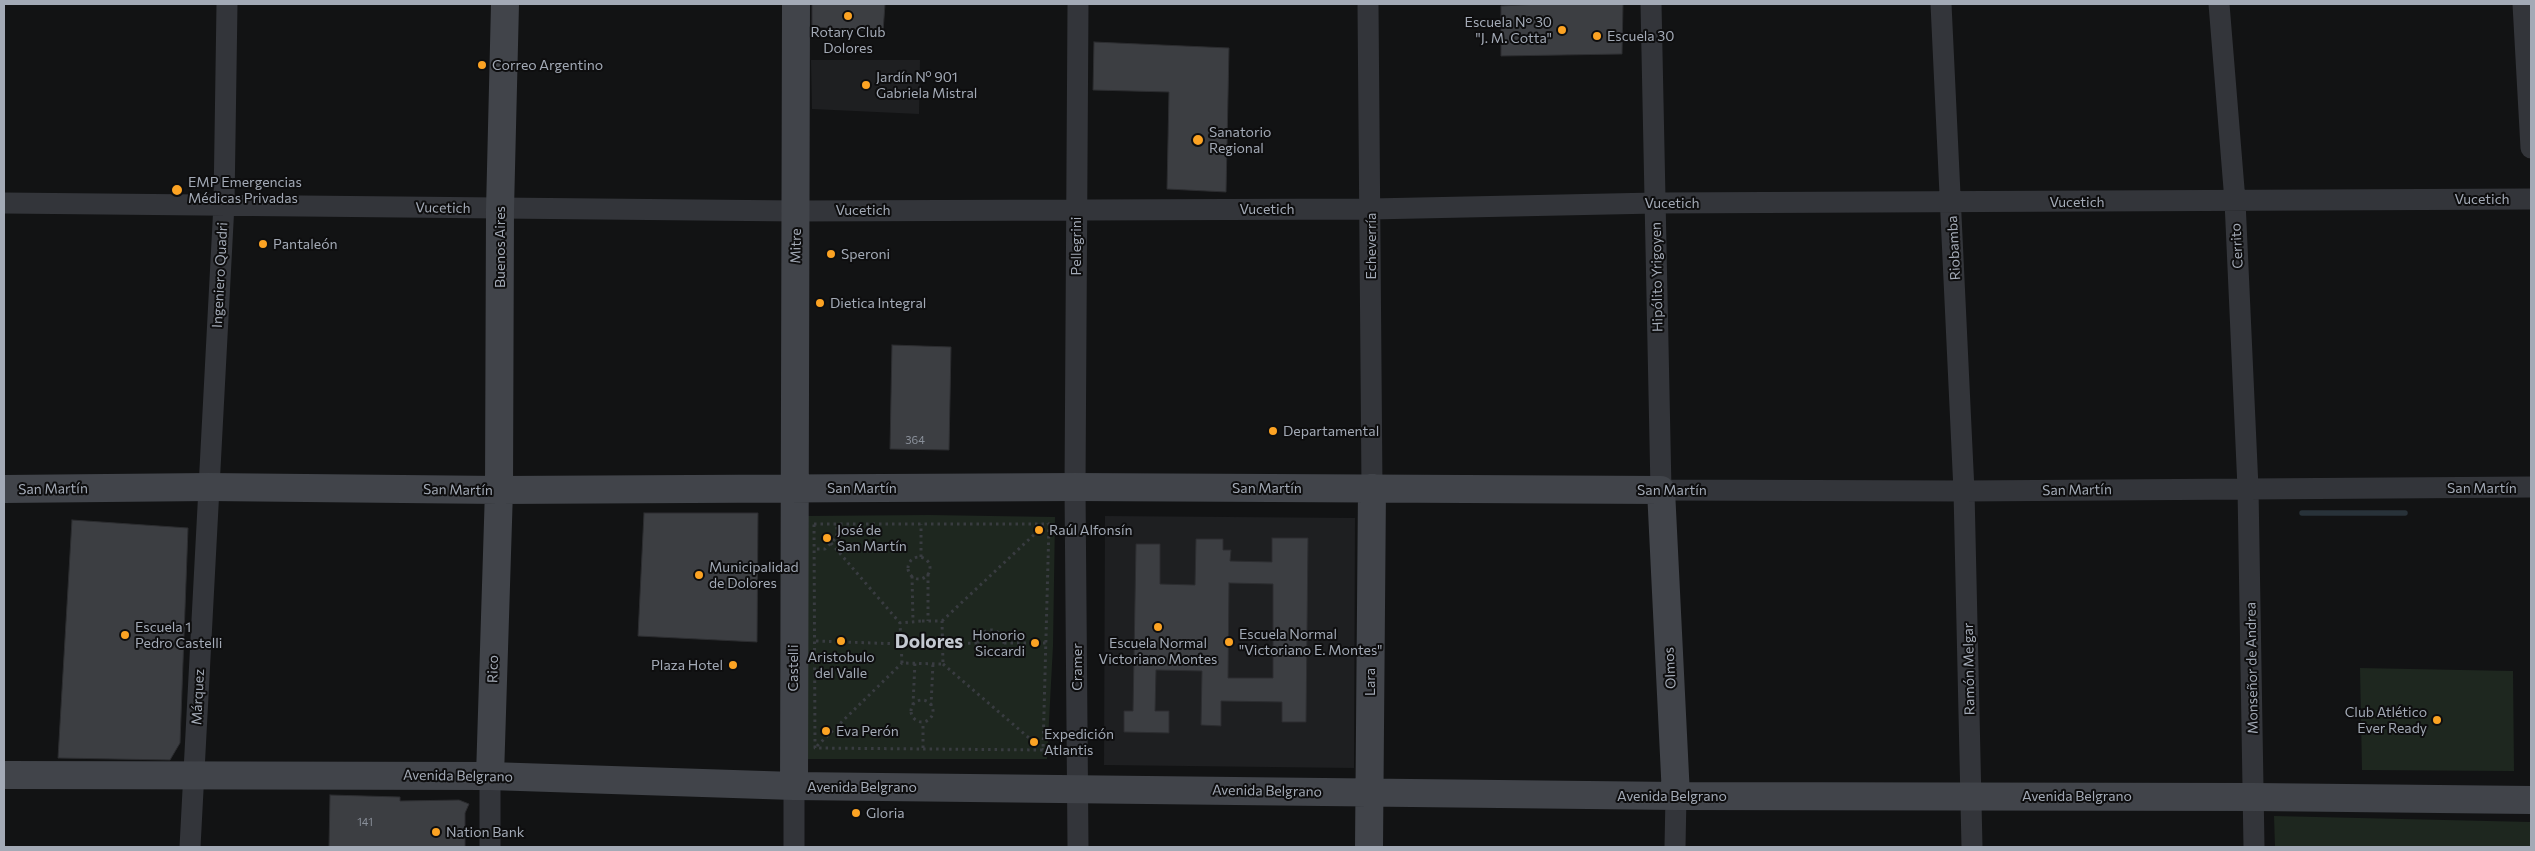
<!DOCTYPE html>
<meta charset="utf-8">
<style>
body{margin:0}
#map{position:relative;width:2535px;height:851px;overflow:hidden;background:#121314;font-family:Commissioner,sans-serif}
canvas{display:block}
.frame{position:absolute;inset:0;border:5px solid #a3aab6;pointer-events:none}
</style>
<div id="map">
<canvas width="2535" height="851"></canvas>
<div class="frame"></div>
</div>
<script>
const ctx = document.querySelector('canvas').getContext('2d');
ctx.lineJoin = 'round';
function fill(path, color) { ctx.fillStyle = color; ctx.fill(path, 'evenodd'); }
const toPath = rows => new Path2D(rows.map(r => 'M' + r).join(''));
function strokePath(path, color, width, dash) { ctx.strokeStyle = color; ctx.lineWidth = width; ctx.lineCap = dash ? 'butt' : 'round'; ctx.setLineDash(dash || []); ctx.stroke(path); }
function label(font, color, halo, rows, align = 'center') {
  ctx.font = font + ' Commissioner,sans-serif'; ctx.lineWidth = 4; ctx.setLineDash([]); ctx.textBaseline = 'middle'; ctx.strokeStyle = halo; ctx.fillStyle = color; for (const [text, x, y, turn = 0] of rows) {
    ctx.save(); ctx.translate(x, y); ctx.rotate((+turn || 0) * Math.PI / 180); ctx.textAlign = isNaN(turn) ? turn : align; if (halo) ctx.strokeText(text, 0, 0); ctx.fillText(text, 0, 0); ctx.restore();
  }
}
const built = toPath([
 [811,60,920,60,919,114,812,109],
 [1105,516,1355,518,1354,768,1104,765]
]);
const green = toPath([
 [929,515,1055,517,1053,646,1047,759,803,759,804,516],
 [2360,668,2513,671,2514,771,2362,770],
 [2274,816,2531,822,2531,847,2275,847]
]);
const stream = toPath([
 [2302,513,2405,513]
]);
const building = toPath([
 [812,4,885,4,883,32,812,27,812,4],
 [1540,4,1623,4,1622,54,1501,56,1501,6,1540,4],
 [1094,42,1229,48,1226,192,1167,189,1169,92,1093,90,1094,42],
 [892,345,951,347,949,450,890,449,892,345],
 [644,513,758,513,757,642,638,636,644,513],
 [72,520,188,528,180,743,170,760,58,758,72,520],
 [1272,538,1308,538,1306,722,1282,722,1282,702,1221,701,1221,726,1201,725,1202,671,1156,670,1155,711,1169,711,1169,733,1124,732,1124,711,1133,711,1136,544,1160,544,1160,584,1195,585,1196,539,1223,539,1223,550,1231,550,1230,561,1272,562,1272,538],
 [1229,583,1273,584,1273,678,1228,678,1229,583],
 [330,795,400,797,400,801,459,800,469,804,465,813,465,847,329,847,330,795]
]);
const path = toPath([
 [814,524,1049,524,1043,750,815,748,814,524],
 [831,543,900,623],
 [817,549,825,549,837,537,837,524],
 [921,557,921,524],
 '908 568a11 11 0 1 1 22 0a11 11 0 1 1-22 0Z',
 [928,574,928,621],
 [912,576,913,621],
 [922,621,942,621,943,664,902,663,900,623,922,621],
 [942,621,1039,530,1048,524],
 '978 643a13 13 0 1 1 26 0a13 13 0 1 1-26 0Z',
 [816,641,901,644],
 [1004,643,1046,643],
 [942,644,979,643],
 [943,664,1043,750],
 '911 711a11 11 0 1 1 22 0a11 11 0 1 1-22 0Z',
 [913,705,915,662],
 [931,706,933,663],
 [817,746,902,663],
 [923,748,923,722]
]);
const street = toPath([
 [1078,4,1075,487,1078,847],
 [1368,4,1372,488],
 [1651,4,1661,490,1964,491,2531,487],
 [1941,4,1964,491,1972,847],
 [2219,4,2235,201,2248,488,2254,847],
 [2523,4,2531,148],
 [4,203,797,211,1371,209,1656,203,2531,199],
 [794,786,794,847],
 [190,847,224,204,227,4],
 [490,847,490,776],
 [1675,847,1676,796]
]);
const secondary = toPath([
 [4,489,209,487,499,490,1075,487,1661,490,1676,796],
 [4,775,490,776,794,786,1676,796,2255,797,2531,800],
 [490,776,499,490,500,210,505,4],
 [794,786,796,4],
 [1369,847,1372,488]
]);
const markers = [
 [848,16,5,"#fca323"],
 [1562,30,5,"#fca323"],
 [1597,36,5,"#fca323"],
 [482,65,5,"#fca323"],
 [866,85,5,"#fca323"],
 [1198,140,6,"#fca323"],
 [177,190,6,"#fca323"],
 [263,244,5,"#fca323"],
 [831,254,5,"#fca323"],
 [820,303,5,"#fca323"],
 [1273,431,5,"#fca323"],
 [1039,530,5,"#fca323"],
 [827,538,5,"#fca323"],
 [699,575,5,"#fca323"],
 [1158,627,5,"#fca323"],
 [125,635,5,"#fca323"],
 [841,641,5,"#fca323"],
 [1229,642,5,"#fca323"],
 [1035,643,5,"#fca323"],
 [733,665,5,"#fca323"],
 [2437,720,5,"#fca323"],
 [826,731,5,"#fca323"],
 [1034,742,5,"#fca323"],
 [856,813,5,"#fca323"],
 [436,832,5,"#fca323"]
];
const numberNames = [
 ["364",915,440],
 ["141",365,822]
];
const poiNames = [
 ["Escuela N° 30",1552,22,"right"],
 ["\"J. M. Cotta\"",1552,38,"right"],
 ["Rotary Club",848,32,"center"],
 ["Dolores",848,48,"center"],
 ["Escuela 30",1607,36],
 ["Correo Argentino",492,65],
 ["Jardín Nº 901",876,77],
 ["Gabriela Mistral",876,93],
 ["Sanatorio",1209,132],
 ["Regional",1209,148],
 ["EMP Emergencias",188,182],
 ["Médicas Privadas",188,198],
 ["Pantaleón",273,244],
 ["Speroni",841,254],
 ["Dietica Integral",830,303],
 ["Departamental",1283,431],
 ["José de",837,530],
 ["San Martín",837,546],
 ["Raúl Alfonsín",1049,530],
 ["Municipalidad",709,567],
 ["de Dolores",709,583],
 ["Escuela 1",135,627],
 ["Pedro Castelli",135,643],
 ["Escuela Normal",1239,634],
 ["\"Victoriano E. Montes\"",1239,650],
 ["Honorio",1025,635,"right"],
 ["Siccardi",1025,651,"right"],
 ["Escuela Normal",1158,643,"center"],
 ["Victoriano Montes",1158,659,"center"],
 ["Aristobulo",841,657,"center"],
 ["del Valle",841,673,"center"],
 ["Plaza Hotel",723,665,"right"],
 ["Club Atlético",2427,712,"right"],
 ["Ever Ready",2427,728,"right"],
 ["Eva Perón",836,731],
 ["Expedición",1044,734],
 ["Atlantis",1044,750],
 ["Gloria",866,813],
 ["Nation Bank",446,832]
];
const streetNames = [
 ["Vucetich",2482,199],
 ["Vucetich",2077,202],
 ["Vucetich",1672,203],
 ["Vucetich",443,208,1],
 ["Vucetich",1267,209],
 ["Vucetich",863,210],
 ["Mitre",796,246,-89],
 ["Pellegrini",1076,246,-90],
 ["Echeverría",1371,246,-90],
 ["Cerrito",2237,246,-93],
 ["Buenos Aires",500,247,-90],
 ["Riobamba",1954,248,-93],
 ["Ingeniero Quadri",220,275,-87],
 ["Hipólito Yrigoyen",1657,277,-91],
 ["San Martín",862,488],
 ["San Martín",1267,488],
 ["San Martín",2482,488],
 ["San Martín",53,489,-1],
 ["San Martín",458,490,1],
 ["San Martín",1672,490],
 ["San Martín",2077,490,-1],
 ["Cramer",1077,667,-90],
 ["Castelli",793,668,-90],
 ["Olmos",1670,668,-93],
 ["Monseñor de Andrea",2252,668,-91],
 ["Rico",493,669,-88],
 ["Ramón Melgar",1969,669,-91],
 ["Lara",1370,682,-90],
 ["Márquez",198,697,-87],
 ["Avenida Belgrano",458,776,1],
 ["Avenida Belgrano",862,787],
 ["Avenida Belgrano",1267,791,1],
 ["Avenida Belgrano",1672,796],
 ["Avenida Belgrano",2077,796]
];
const districtNames = [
 ["Dolores",929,642]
];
fill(built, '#1e1f21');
fill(green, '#1e271f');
strokePath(stream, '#283239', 5.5);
fill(building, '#3c3e42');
strokePath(building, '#2c2d30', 1);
strokePath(path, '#393c41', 3, [2.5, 4]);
strokePath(street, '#33353a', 21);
strokePath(secondary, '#41444a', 28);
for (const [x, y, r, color] of markers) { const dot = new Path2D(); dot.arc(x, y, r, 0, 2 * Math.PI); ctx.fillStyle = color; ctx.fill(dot); strokePath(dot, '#0e0e0f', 2); }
label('11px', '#898f99', null, numberNames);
label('14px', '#a3aab6', '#0e0e0f', poiNames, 'left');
label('14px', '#a3aab6', '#0e0e0f', streetNames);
label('bold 19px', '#c4c9d1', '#0e0e0f', districtNames);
</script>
